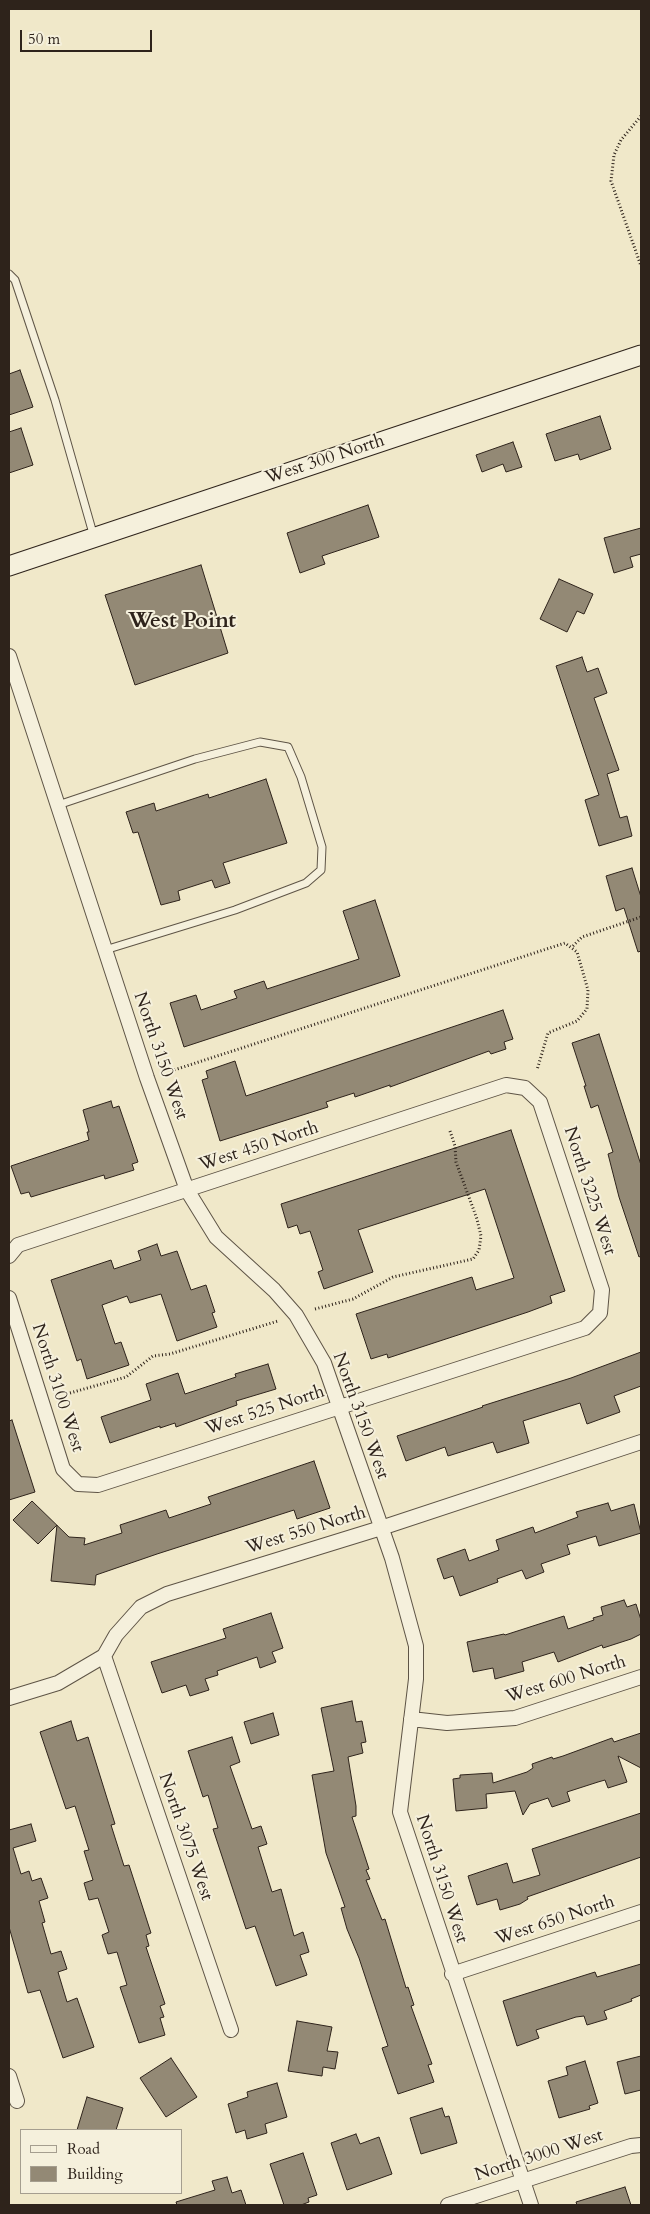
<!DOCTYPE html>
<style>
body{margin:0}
#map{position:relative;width:650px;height:2214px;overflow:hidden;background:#f0e8c9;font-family:Cardo,serif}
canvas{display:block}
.frame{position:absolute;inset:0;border:10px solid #2e231b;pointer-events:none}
.legend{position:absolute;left:20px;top:2129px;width:162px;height:65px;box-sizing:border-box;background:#f5f0dc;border:1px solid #a59e8f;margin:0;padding:6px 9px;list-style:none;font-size:15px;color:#2e231b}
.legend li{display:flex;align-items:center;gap:10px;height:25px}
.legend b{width:25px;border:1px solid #a59e8f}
.scale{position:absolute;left:20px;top:30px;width:132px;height:22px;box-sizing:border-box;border:2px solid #2e231b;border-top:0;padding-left:6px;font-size:15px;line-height:18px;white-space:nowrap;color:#2e231b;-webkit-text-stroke:4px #f5f0dc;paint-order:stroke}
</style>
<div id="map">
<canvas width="650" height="2214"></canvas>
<div class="frame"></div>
<ul class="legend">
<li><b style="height:6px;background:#f5f0dc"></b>Road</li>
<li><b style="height:14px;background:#938975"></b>Building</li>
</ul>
<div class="scale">50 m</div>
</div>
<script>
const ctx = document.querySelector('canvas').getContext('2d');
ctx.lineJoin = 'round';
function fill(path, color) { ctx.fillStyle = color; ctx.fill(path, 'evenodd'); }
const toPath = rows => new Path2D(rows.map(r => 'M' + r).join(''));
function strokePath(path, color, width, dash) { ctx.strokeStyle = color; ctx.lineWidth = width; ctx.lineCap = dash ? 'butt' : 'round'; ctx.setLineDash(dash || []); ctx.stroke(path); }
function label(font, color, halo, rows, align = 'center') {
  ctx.font = font + ' Cardo,serif'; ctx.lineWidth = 4; ctx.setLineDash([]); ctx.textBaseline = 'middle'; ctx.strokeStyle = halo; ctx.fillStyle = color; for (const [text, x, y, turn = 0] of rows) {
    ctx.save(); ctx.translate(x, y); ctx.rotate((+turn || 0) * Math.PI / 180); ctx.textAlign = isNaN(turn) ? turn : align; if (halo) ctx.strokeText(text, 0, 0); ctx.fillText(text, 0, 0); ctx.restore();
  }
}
const building = toPath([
 [20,370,33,407,9,415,9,374,20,370],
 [600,416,611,449,580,460,578,454,555,461,546,434,600,416],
 [21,428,33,465,9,473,9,432,21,428],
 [513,442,522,467,506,472,503,464,482,472,476,455,513,442],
 [368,505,379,537,322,556,325,564,300,573,287,533,368,505],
 [641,528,641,554,630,557,633,567,614,573,604,538,641,528],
 [201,565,228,653,135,685,105,595,201,565],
 [559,579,593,594,584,614,577,611,567,632,540,619,559,579],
 [582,657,587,672,598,668,607,693,594,698,619,770,607,774,620,818,627,816,632,836,599,846,585,800,599,795,556,666,582,657],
 [266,779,287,843,223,863,230,883,215,888,212,880,178,891,180,900,161,905,138,832,133,833,126,812,154,803,156,811,208,794,209,798,266,779],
 [632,868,641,897,641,951,638,952,624,908,616,911,606,876,632,868],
 [375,900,400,976,184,1047,170,1003,196,995,201,1010,237,998,234,991,264,981,267,989,359,959,343,911,375,900],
 [503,1010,513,1039,504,1042,506,1049,491,1054,489,1051,390,1087,390,1085,355,1097,354,1093,326,1102,328,1107,220,1141,202,1080,208,1078,206,1071,235,1061,246,1096,503,1010],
 [599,1034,641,1165,641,1256,639,1257,619,1197,608,1154,613,1152,598,1105,591,1108,584,1086,586,1086,572,1043,599,1034],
 [111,1101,113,1108,119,1106,132,1144,138,1162,132,1164,134,1170,105,1179,104,1175,31,1197,29,1192,21,1194,11,1166,89,1140,87,1132,89,1132,83,1110,111,1101],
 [511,1130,565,1291,550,1296,552,1303,528,1312,388,1358,387,1354,371,1359,356,1314,472,1277,476,1290,514,1278,485,1189,358,1230,373,1272,324,1289,318,1272,323,1270,310,1231,300,1234,297,1225,288,1228,281,1204,511,1130],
 [157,1244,161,1256,177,1251,191,1290,206,1285,215,1312,212,1313,217,1327,177,1341,161,1294,130,1303,127,1296,102,1305,115,1344,121,1342,129,1365,87,1379,81,1359,77,1361,51,1280,111,1260,114,1269,141,1260,138,1251,157,1244],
 [641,1352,641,1386,614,1396,620,1412,587,1424,580,1403,523,1421,529,1443,497,1453,493,1442,448,1456,445,1447,406,1461,397,1436,483,1407,482,1406,571,1378,641,1352],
 [268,1364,276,1389,236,1401,237,1405,176,1427,175,1423,160,1428,160,1426,110,1443,101,1417,151,1400,146,1384,178,1373,185,1394,236,1377,235,1374,268,1364],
 [12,1420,35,1492,9,1500,9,1421,12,1420],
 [314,1461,330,1508,297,1519,294,1510,157,1554,96,1575,95,1585,51,1581,57,1525,38,1544,13,1520,32,1501,69,1537,85,1538,84,1545,122,1533,120,1525,166,1510,169,1518,211,1504,208,1497,314,1461],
 [608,1503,611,1511,634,1504,641,1533,599,1546,596,1536,567,1545,570,1554,541,1564,544,1572,526,1579,522,1570,497,1579,498,1582,460,1596,453,1576,444,1579,437,1559,465,1549,469,1561,499,1550,496,1540,533,1527,535,1533,578,1517,576,1512,608,1503],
 [624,1600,627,1607,636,1604,641,1620,641,1634,631,1639,603,1648,602,1645,558,1662,554,1652,522,1662,524,1671,495,1679,493,1668,473,1672,467,1642,504,1634,505,1635,564,1616,568,1629,594,1620,593,1618,603,1615,601,1607,624,1600],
 [271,1613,283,1648,272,1652,276,1662,260,1668,257,1657,217,1671,218,1675,205,1679,209,1690,190,1696,186,1685,162,1693,151,1662,226,1638,223,1629,271,1613],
 [352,1701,356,1722,362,1721,366,1742,361,1743,363,1753,348,1757,356,1806,356,1816,352,1817,369,1869,366,1870,370,1879,366,1880,382,1920,385,1919,406,1988,408,1987,414,2005,411,2006,432,2064,428,2065,434,2082,398,2094,382,2048,388,2046,359,1958,347,1929,341,1908,345,1907,326,1853,312,1775,334,1771,321,1708,352,1701],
 [273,1713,279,1735,251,1744,244,1722,273,1713],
 [71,1721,77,1741,88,1737,115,1824,111,1825,124,1866,129,1865,151,1933,146,1935,149,1946,146,1947,165,2004,160,2006,164,2017,160,2018,165,2035,139,2043,120,1987,127,1985,117,1952,108,1954,102,1935,109,1932,98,1898,89,1900,84,1883,93,1880,84,1851,89,1850,75,1806,66,1809,40,1732,71,1721],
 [641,1733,641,1768,618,1756,627,1782,608,1788,605,1780,598,1782,567,1792,570,1801,552,1807,548,1798,530,1804,523,1815,515,1791,486,1794,487,1808,456,1811,453,1779,460,1778,460,1775,492,1773,493,1783,527,1772,533,1768,532,1764,552,1757,553,1759,563,1756,612,1738,614,1742,641,1733],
 [232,1737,240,1762,230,1766,252,1829,261,1826,267,1844,258,1847,272,1892,281,1889,294,1936,303,1932,309,1952,300,1955,307,1975,276,1986,255,1926,246,1929,213,1829,218,1828,208,1795,203,1797,188,1751,232,1737],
 [641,1813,641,1857,527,1897,528,1899,520,1904,500,1910,497,1899,477,1905,468,1876,507,1863,513,1883,540,1875,532,1849,641,1813],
 [31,1824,36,1841,13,1848,21,1874,29,1871,32,1881,41,1878,48,1898,39,1901,45,1922,42,1923,51,1954,61,1951,67,1969,58,1972,67,2002,77,1998,94,2047,63,2058,40,1990,28,1993,9,1927,9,1830,31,1824],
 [641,1964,641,1995,631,1999,632,2001,604,2011,607,2019,587,2025,584,2016,576,2017,536,2030,539,2038,517,2046,503,2001,595,1972,597,1977,641,1964],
 [297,2021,332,2027,327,2051,338,2052,335,2069,323,2067,322,2076,288,2071,297,2021],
 [641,2056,641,2090,625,2094,617,2062,641,2056],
 [171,2058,197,2097,166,2117,140,2078,171,2058],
 [585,2061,598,2103,589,2106,590,2109,559,2118,548,2081,568,2075,566,2067,585,2061],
 [277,2083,287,2117,265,2124,267,2133,247,2139,245,2130,236,2133,228,2104,248,2097,247,2092,277,2083],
 [87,2097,123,2108,116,2130,77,2130,87,2097],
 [442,2108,445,2117,449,2116,457,2143,421,2154,410,2118,442,2108],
 [356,2134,360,2144,379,2137,392,2174,347,2190,331,2143,356,2134],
 [303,2153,317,2195,308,2198,309,2202,301,2205,284,2205,270,2164,303,2153],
 [227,2177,232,2193,241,2190,246,2205,177,2205,176,2202,215,2190,212,2181,227,2177],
 [625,2187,631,2205,577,2205,576,2202,625,2187]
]);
const path = toPath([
 [641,116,621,140,614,155,611,181,641,266],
 [573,946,582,937,641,917],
 [171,1071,565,943,577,952,588,990,587,1009,577,1021,548,1033,537,1070],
 [315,1309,353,1299,393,1277,473,1259,479,1250,481,1236,477,1219,456,1162,455,1146,450,1131],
 [70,1393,126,1377,153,1356,170,1354,278,1321]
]);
const service = toPath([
 [9,274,15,280,55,400,94,537],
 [58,805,195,759,260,742,288,747,301,777,322,847,321,870,306,883,235,910,105,950]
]);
const minor = toPath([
 [9,656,147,1078,187,1190,216,1237,274,1290,296,1315,324,1363,392,1558,416,1646,416,1679,400,1812,531,2205],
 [9,1256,18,1245,506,1085,525,1088,540,1102,602,1290,600,1313,585,1328,98,1485,78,1484,63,1469,9,1298],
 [104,1656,231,2030],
 [9,1698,58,1683,104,1656,116,1635,141,1607,167,1594,381,1528,641,1442],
 [411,1719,447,1723,515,1718,641,1677],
 [452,1974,641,1912],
 [9,2076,17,2101],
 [448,2205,631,2146,641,2145]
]);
const secondary = toPath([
 [9,566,641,355]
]);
const streetNames = [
 ["West 300 North",325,460,-18],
 ["North 3150 West",160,1056,71],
 ["West 450 North",259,1147,-18],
 ["North 3225 West",589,1191,72],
 ["North 3100 West",57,1388,72],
 ["West 525 North",265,1411,-18],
 ["North 3150 West",360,1416,70],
 ["West 550 North",306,1531,-17],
 ["West 600 North",566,1680,-17],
 ["North 3075 West",185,1837,71],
 ["North 3150 West",441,1879,72],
 ["West 650 North",555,1921,-18],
 ["North 3000 West",539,2156,-18]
];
const districtNames = [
 ["West Point",182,622]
];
fill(building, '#938975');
strokePath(building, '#2e231b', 1);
strokePath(service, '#5e5446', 9);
strokePath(minor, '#5e5446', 16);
strokePath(secondary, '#2e231b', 21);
strokePath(path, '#2e231b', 3, [1, 2.5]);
strokePath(service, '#f5f0dc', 7);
strokePath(minor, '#f5f0dc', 14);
strokePath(secondary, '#f5f0dc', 19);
label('18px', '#2e231b', '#f5f0dc', streetNames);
label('bold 22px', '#2e231b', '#f5f0dc', districtNames);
</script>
